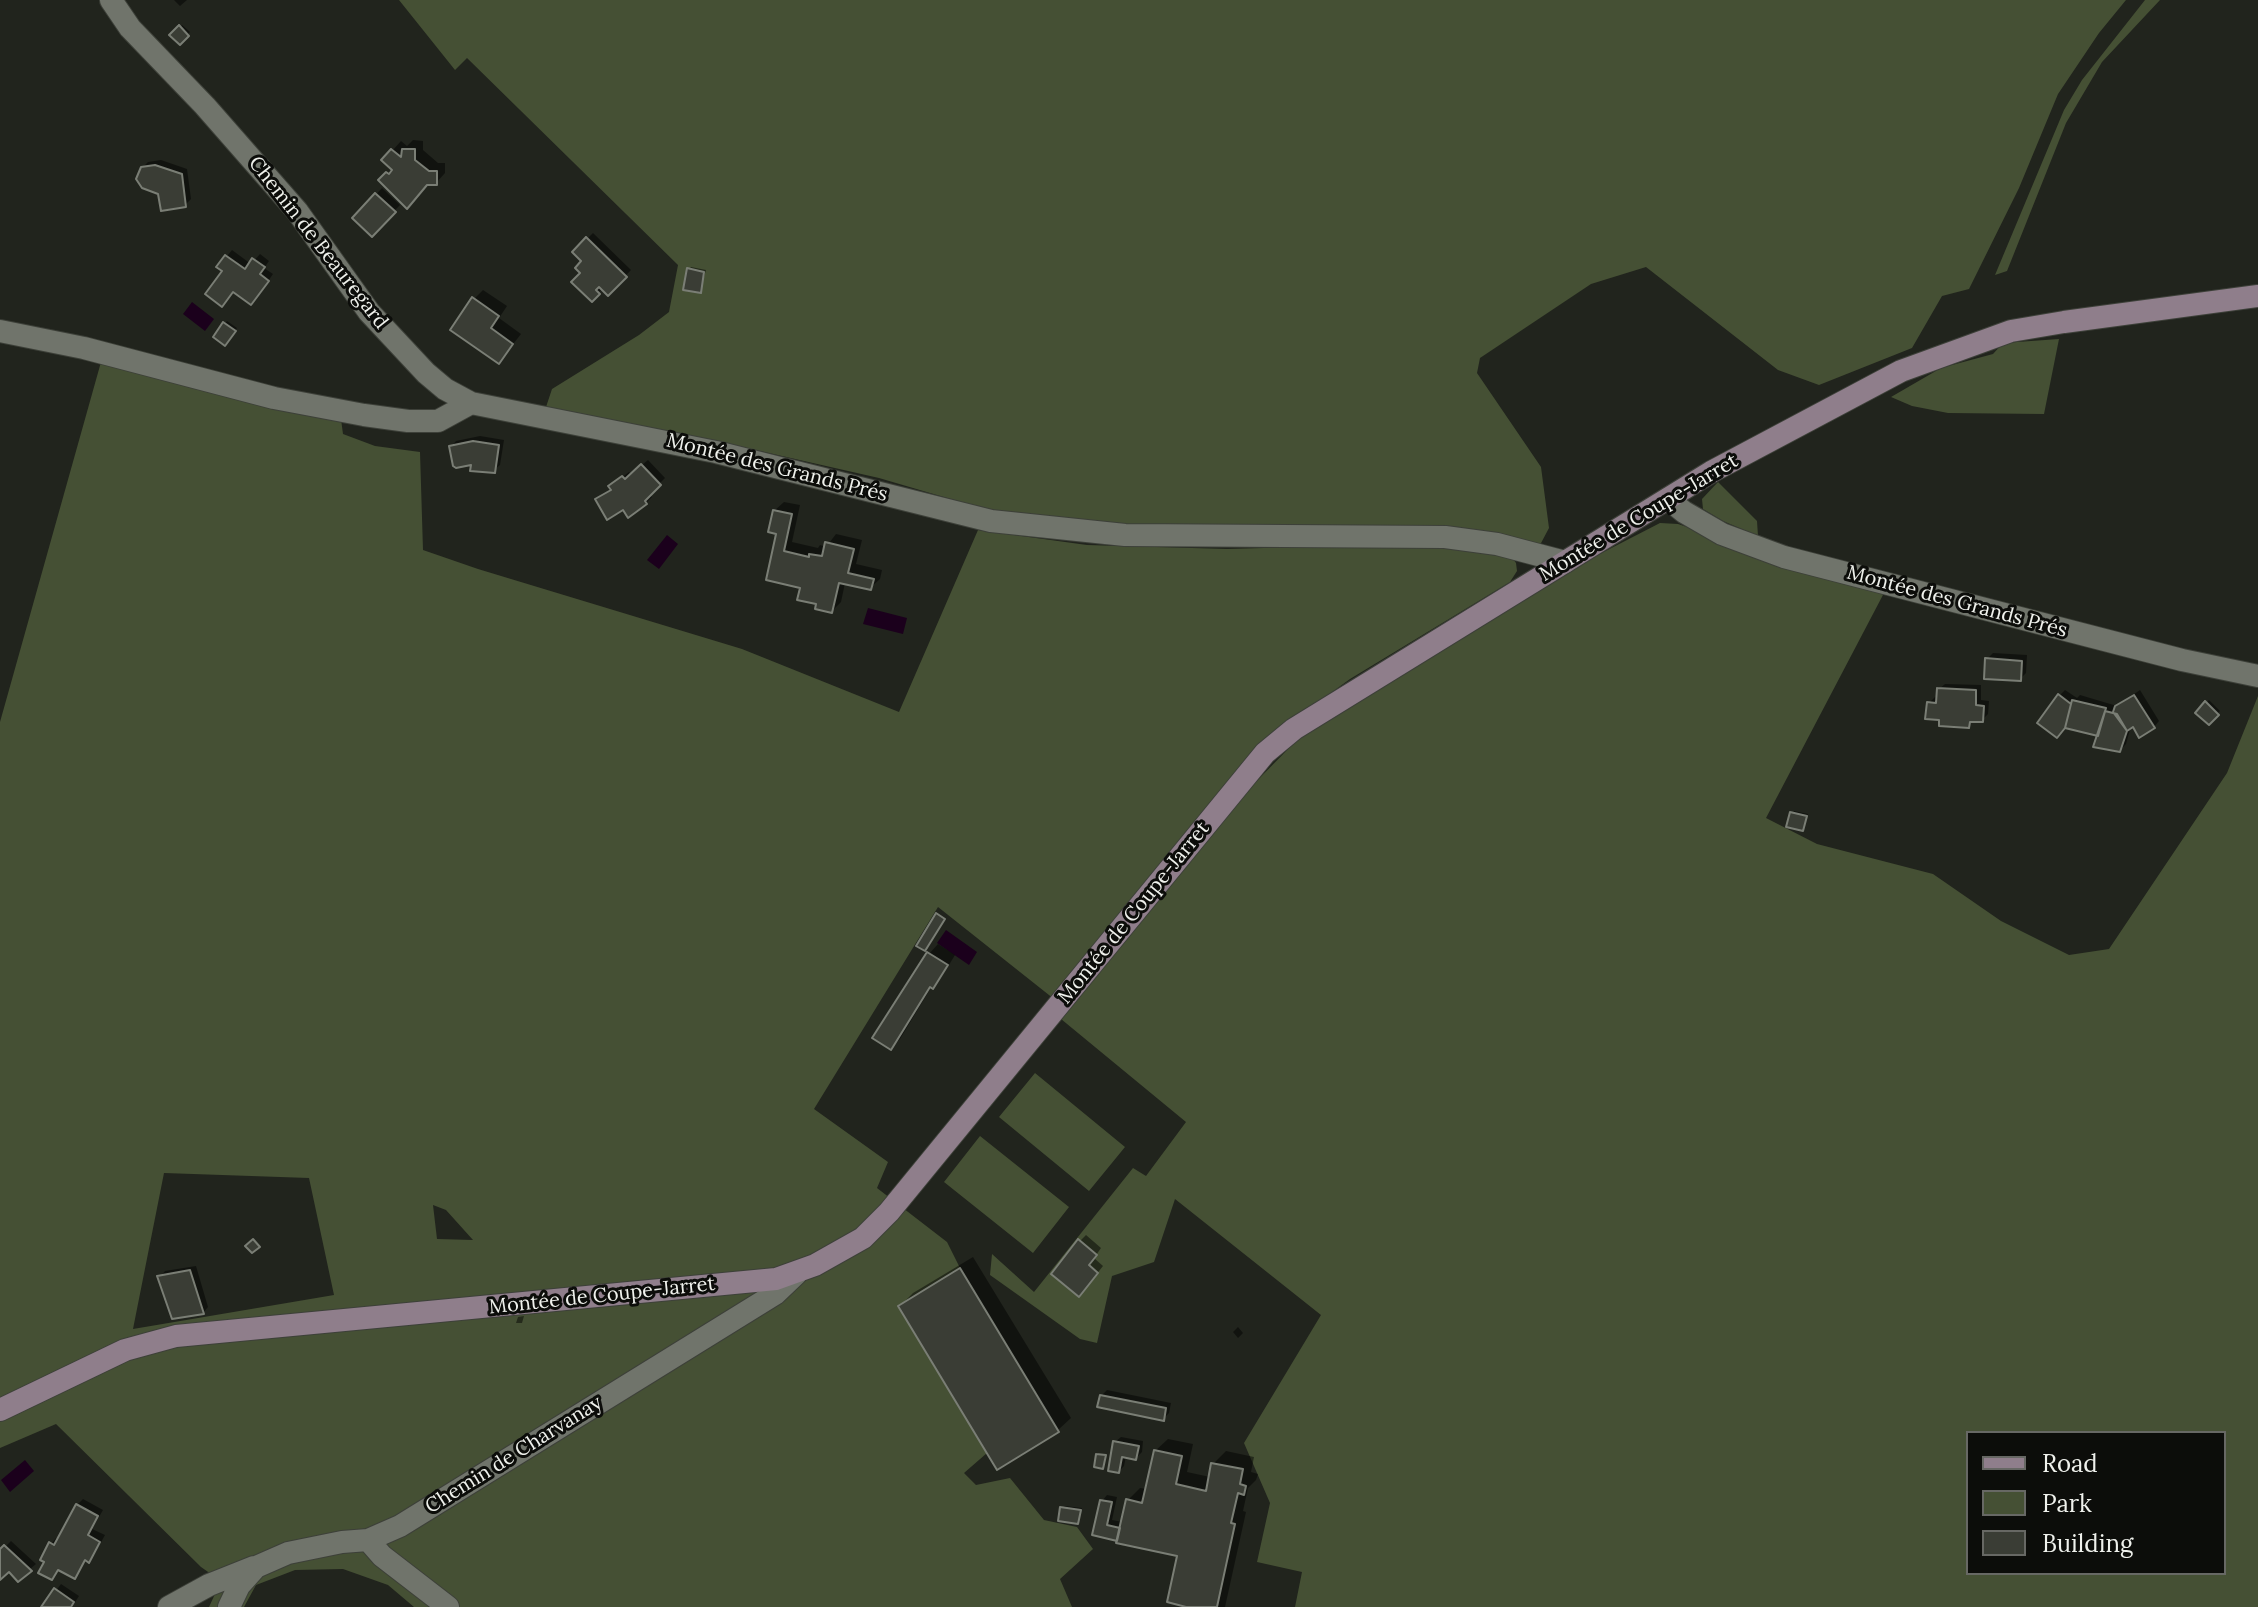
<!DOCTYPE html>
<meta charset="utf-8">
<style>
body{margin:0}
#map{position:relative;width:2258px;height:1607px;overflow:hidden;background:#21241d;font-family:Lora,serif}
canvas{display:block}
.legend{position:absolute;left:1966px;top:1431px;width:260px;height:144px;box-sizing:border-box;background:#0c0d0a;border:2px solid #676864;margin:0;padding:10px 14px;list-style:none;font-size:24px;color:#eff1ec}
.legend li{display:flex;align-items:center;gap:16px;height:40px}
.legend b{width:40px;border:2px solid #676864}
</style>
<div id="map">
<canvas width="2258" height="1607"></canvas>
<ul class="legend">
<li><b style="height:10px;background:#8f7e8b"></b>Road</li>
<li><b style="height:22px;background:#455034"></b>Park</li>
<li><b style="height:22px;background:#3a3d35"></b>Building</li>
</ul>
</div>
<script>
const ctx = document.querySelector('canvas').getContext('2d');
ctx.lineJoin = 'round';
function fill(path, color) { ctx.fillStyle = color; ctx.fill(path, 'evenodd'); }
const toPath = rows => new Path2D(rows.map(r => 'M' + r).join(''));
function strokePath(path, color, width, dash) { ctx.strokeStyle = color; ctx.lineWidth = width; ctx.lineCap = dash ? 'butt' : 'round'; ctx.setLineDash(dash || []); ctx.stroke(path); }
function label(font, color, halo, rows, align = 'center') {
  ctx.font = font + ' Lora,serif'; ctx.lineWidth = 6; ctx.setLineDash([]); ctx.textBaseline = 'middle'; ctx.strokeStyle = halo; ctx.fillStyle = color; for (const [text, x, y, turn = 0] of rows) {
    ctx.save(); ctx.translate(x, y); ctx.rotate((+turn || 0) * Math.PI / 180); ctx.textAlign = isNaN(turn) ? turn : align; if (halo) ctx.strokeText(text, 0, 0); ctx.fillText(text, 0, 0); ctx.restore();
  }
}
const green = toPath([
 [399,0,2126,0,2099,33,2058,94,2019,188,1969,289,1942,296,1912,348,1819,385,1778,370,1646,267,1591,284,1480,358,1477,373,1541,467,1549,528,1540,545,1441,528,1375,525,1137,527,1050,519,981,508,879,478,729,444,587,420,545,410,552,389,639,335,669,312,678,265,467,58,455,70],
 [2145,0,2160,0,2102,62,2066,123,2007,271,1995,275,2064,110,2082,80],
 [2059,339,2044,414,1948,413,1912,406,1891,397,1941,368,1993,354,2003,343],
 [101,362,341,419,343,434,375,446,420,452,423,550,478,569,742,649,899,712,978,530,1087,545,1227,549,1373,545,1427,546,1489,552,1511,556,1516,563,1517,571,1510,582,1350,679,1291,722,1054,999,938,907,814,1109,888,1162,877,1188,947,1242,960,1268,898,1306,987,1453,964,1473,976,1485,1010,1478,1044,1520,1077,1527,1093,1549,1060,1579,1072,1607,414,1607,388,1585,343,1569,295,1570,256,1585,244,1607,209,1607,221,1581,201,1567,56,1424,0,1448,0,722],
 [164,1173,309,1178,334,1295,133,1329],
 [433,1205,446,1210,473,1240,437,1239],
 [1718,482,1757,521,1758,536,1723,521,1703,509,1702,499],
 [1660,523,1678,524,1884,593,1766,818,1817,844,1933,874,2001,921,2069,955,2109,949,2227,773,2258,696,2258,1607,1295,1607,1302,1572,1257,1562,1270,1503,1244,1443,1321,1315,1175,1199,1154,1262,1112,1276,1097,1343,1080,1339,990,1275,992,1254,1034,1292,1133,1168,1146,1176,1186,1122,1061,1019,1240,798,1293,744,1324,721,1592,558],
 [1968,1433,2224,1433,2224,1573,1968,1573],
 [1035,1073,1125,1147,1089,1191,999,1117],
 [980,1136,1069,1207,1033,1253,944,1182]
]);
const water = toPath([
 [192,302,214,319,205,331,183,314],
 [667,535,678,544,659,569,647,560],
 [868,608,907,618,903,634,863,624],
 [946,930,977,952,969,965,937,943],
 [25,1460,34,1471,10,1492,1,1480]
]);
const shadow = toPath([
 [174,0,187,0,180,6],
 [182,25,190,32,180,42,172,35],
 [413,140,423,141,423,150,438,163,445,163,445,173,436,183,381,180,393,168,384,160,401,141,407,146],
 [161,160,187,169,191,199,185,205,160,193,142,168,148,162],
 [382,188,400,205,372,234,355,218],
 [593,233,631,270,608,294,603,288,592,299,584,261,574,252],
 [232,250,251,264,260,254,269,261,264,268,273,274,257,297,219,266],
 [691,267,706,270,700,291,689,269],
 [483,290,507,306,499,318,521,334,499,362,474,299],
 [227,321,237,328,227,342,215,337],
 [480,436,504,440,500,465,494,470,473,463,451,447,456,441],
 [648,460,665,478,649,494,652,497,646,503,624,508,598,499,612,488,617,481,629,472,631,474],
 [784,502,800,505,792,542,818,548,820,545,826,547,836,534,862,540,856,564,882,570,880,579,870,588,845,583,841,602,832,611,802,587,768,579,779,532,774,511],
 [1993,653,2027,655,2026,673,2020,679,1987,659],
 [1945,684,1981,685,1981,700,1989,701,1988,714,1982,720,1974,720,1968,726,1941,718,1929,703,1935,697,1939,697,1939,689],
 [2065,690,2077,698,2080,695,2117,706,2140,690,2159,721,2154,727,2131,726,2126,744,2120,750,2098,734,2060,695],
 [2209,700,2220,711,2209,722,2198,713],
 [1794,811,1808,814,1803,829,1792,813],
 [938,944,955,955,941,978,932,986,900,1039,891,1048,929,954],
 [1086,1235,1101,1248,1094,1258,1103,1266,1085,1289,1080,1241],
 [973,1257,1071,1418,1058,1430,998,1467,900,1306,913,1293],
 [196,1266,208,1307,203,1313,160,1277,165,1271],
 [524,1316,522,1323,516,1323,518,1317],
 [1238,1327,1243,1333,1238,1338,1233,1332],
 [1107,1390,1171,1403,1169,1413,1163,1419,1101,1396],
 [1121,1437,1143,1441,1142,1452,1136,1458,1126,1456,1124,1466,1119,1471,1115,1442],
 [1168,1439,1193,1444,1187,1472,1210,1477,1213,1464,1226,1451,1254,1457,1251,1472,1258,1474,1256,1480,1248,1488,1243,1511,1246,1512,1225,1607,1189,1607,1179,1555,1094,1534,1102,1501,1107,1495,1117,1497,1112,1520,1123,1522,1128,1500,1140,1488,1147,1489,1155,1451],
 [83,1499,103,1510,92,1529,105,1535,94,1555,89,1560,86,1559,74,1577,60,1569,52,1578,51,1544,56,1538,60,1539,77,1505],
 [1065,1506,1082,1508,1078,1522,1062,1508],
 [11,1541,36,1564,18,1579,10,1570,0,1577,0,1552],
 [61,1584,79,1596,72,1607,44,1607]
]);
const building = toPath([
 [179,25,189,36,180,45,169,35,179,25],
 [391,149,401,157,402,149,415,149,415,160,429,171,437,171,437,185,427,185,407,209,378,180,386,172,389,174,392,170,381,160,391,149],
 [155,165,182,174,186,207,161,211,158,194,142,188,136,179,141,167,155,165],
 [375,193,396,212,372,237,352,218,375,193],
 [586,237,627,277,608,296,599,287,596,290,600,294,592,302,571,282,580,273,575,268,581,261,572,252,586,237],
 [225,255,245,269,252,258,265,267,260,274,269,281,251,305,233,292,222,307,205,294,222,271,216,267,225,255],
 [687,268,704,272,701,293,683,290,687,268],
 [472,297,499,316,491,328,513,344,499,364,450,330,472,297],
 [223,322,236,331,225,346,213,337,223,322],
 [473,441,499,445,495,473,470,471,471,465,456,468,453,466,449,446,473,441],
 [641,464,661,485,645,501,647,504,628,518,623,510,607,520,595,499,611,490,608,486,622,476,625,479,641,464],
 [773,510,792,514,784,551,809,557,809,554,822,556,825,542,854,549,848,573,874,579,871,590,839,583,832,613,815,609,816,604,797,600,800,588,766,580,776,534,768,532,773,510],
 [1985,658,2022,661,2021,681,1984,679,1985,658],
 [1937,688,1976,690,1976,705,1984,706,1983,722,1970,722,1969,728,1939,726,1939,720,1925,719,1927,702,1936,703,1937,688],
 [2058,694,2071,704,2065,728,2057,738,2037,723,2058,694],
 [2134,695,2155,728,2139,738,2133,727,2127,731,2113,712,2115,706,2134,695],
 [2072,700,2106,708,2098,736,2065,728,2072,700],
 [2205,701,2219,715,2209,725,2195,713,2205,701],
 [2105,711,2117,714,2127,731,2120,752,2093,747,2105,711],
 [1790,812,1807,816,1803,831,1786,827,1790,812],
 [936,913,945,919,925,951,916,946,936,913],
 [927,952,948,965,933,989,930,987,891,1050,872,1038,927,952],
 [253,1239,260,1247,252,1253,245,1246,253,1239],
 [1078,1239,1097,1255,1089,1265,1098,1273,1079,1297,1051,1274,1078,1239],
 [960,1268,1059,1432,997,1470,898,1306,960,1268],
 [190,1270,204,1314,172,1319,157,1276,190,1270],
 [1100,1395,1166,1408,1164,1421,1097,1407,1100,1395],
 [1113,1441,1139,1446,1136,1460,1122,1457,1119,1473,1108,1471,1113,1441],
 [1154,1450,1182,1456,1176,1484,1206,1491,1211,1463,1243,1469,1240,1484,1246,1486,1244,1495,1238,1493,1231,1523,1235,1524,1217,1607,1186,1607,1167,1602,1177,1556,1116,1543,1126,1499,1142,1503,1154,1450],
 [1096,1454,1106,1455,1103,1469,1094,1467,1096,1454],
 [1100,1500,1112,1502,1107,1525,1120,1528,1117,1541,1092,1535,1100,1500],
 [76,1504,98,1516,88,1535,100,1542,89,1563,85,1560,75,1579,58,1570,52,1580,38,1573,44,1562,40,1560,49,1542,54,1545,76,1504],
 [1060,1507,1081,1510,1078,1524,1058,1521,1060,1507],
 [4,1545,32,1571,18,1582,9,1572,0,1580,0,1549,4,1545],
 [54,1588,74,1602,71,1607,41,1607,54,1588]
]);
const minor = toPath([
 [111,0,130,28,205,106,297,211,369,312,426,373,445,389,471,403,716,452,991,521,1125,535,1445,537,1497,544,1565,562],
 [0,331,84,348,274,398,364,415,408,421,438,421,471,403],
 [1668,499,1684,512,1722,534,1784,557,2182,660,2258,676],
 [368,1540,382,1556,448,1607],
 [169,1607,209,1585,254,1567],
 [229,1607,239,1586,256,1567,288,1553,342,1542,368,1540,400,1526,775,1294,796,1274]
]);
const secondary = toPath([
 [0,1410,125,1350,176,1336,776,1279,815,1265,863,1238,889,1212,1265,753,1294,729,1711,472,1901,371,2011,331,2064,322,2258,296]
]);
const streetNames = [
 ["Chemin de Beauregard",318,243,52],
 ["Montée des Grands Prés",777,468,14],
 ["Montée de Coupe-Jarret",1639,518,-31],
 ["Montée des Grands Prés",1957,602,15],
 ["Montée de Coupe-Jarret",1134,913,-51],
 ["Montée de Coupe-Jarret",602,1296,-6],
 ["Chemin de Charvanay",514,1455,-32]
];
fill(green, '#455034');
fill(water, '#1b001c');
fill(shadow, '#0007');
fill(building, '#3a3d35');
strokePath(building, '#7a7e75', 2);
strokePath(minor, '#3d4039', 24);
strokePath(secondary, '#3d4039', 24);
strokePath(minor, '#70746b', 22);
strokePath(secondary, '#8f7e8b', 22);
label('20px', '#eff1ec', '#0c0d0a', streetNames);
</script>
